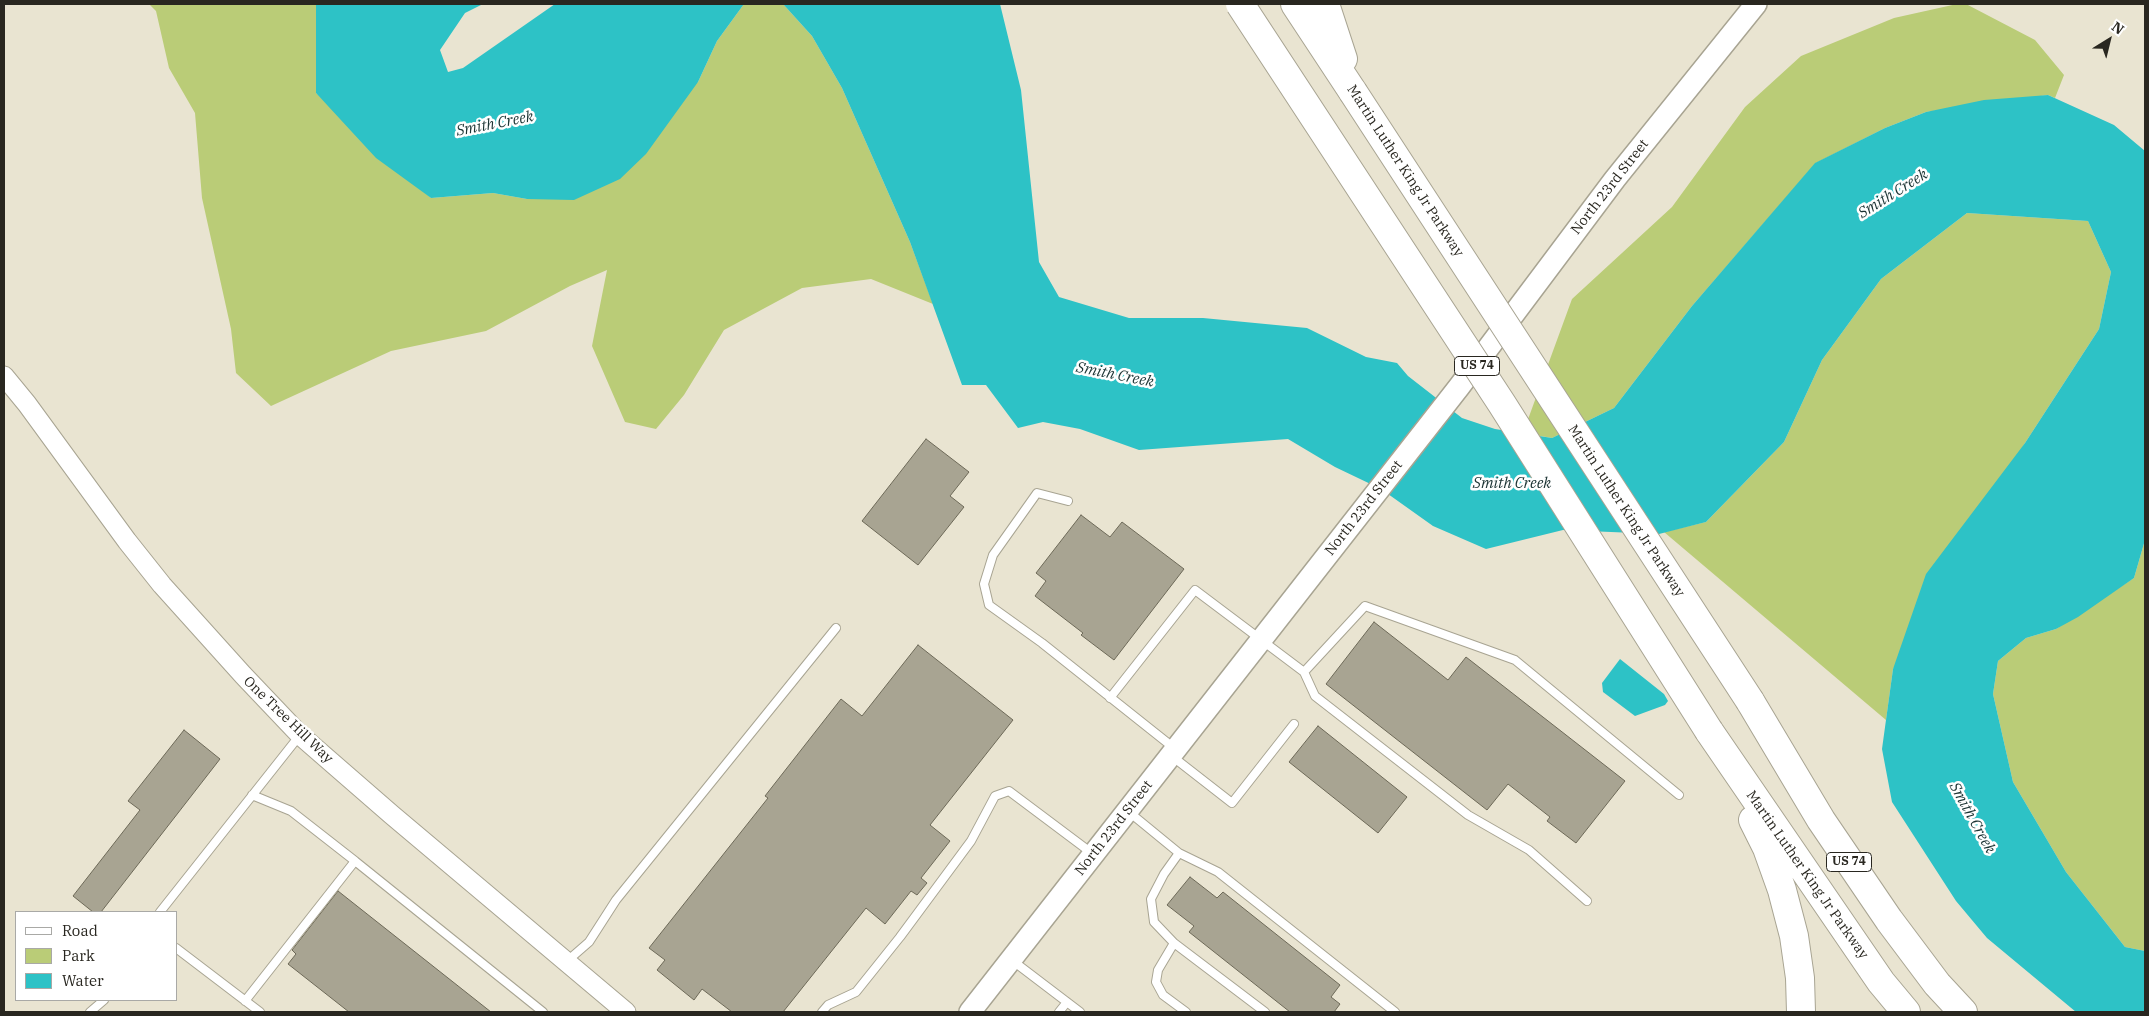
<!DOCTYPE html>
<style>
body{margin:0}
#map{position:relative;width:2149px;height:1016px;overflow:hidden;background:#e9e4d1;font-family:"IBM Plex Serif",serif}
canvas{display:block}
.frame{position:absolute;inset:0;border:5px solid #292720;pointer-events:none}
.legend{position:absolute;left:15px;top:911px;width:162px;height:90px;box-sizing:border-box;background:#fff;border:1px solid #a9a9a6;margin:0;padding:6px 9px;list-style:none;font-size:15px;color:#292720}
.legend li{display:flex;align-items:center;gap:10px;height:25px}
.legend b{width:25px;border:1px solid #a9a9a6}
.north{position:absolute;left:2084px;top:15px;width:50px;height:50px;-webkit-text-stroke:4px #fff;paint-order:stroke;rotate:36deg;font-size:14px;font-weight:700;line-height:20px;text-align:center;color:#292720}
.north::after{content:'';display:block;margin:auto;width:18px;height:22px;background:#292720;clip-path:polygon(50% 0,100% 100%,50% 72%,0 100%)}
</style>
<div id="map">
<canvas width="2149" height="1016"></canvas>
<div class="frame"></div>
<ul class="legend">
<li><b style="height:6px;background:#fff"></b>Road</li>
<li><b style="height:14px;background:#bacc77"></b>Park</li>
<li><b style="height:14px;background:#2dc2c6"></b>Water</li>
</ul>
<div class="north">N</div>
</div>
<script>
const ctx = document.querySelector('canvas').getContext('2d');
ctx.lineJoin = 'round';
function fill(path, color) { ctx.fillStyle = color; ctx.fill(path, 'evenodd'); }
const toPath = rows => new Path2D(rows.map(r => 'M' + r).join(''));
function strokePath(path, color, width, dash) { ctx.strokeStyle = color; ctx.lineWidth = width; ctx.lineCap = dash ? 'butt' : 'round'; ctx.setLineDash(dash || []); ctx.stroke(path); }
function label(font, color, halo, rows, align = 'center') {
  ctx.font = font + ' "IBM Plex Serif",serif'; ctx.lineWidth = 5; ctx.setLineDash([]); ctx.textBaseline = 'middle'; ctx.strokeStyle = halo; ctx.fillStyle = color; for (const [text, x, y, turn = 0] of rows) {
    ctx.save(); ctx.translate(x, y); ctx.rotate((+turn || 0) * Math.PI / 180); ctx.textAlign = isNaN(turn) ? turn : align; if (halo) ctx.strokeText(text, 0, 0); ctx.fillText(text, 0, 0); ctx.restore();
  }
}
const green = toPath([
 [149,4,316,4,316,93,431,198,493,193,527,199,698,82,717,41,744,4,783,4,812,36,842,88,910,242,933,304,871,279,802,288,724,330,684,395,656,429,625,422,592,346,607,270,570,286,486,331,391,351,271,406,236,373,231,329,202,198,195,113,169,68,156,11],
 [1957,4,1966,4,2035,40,2064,75,2055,98,2048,95,1926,112,1885,128,1816,163,1692,306,1614,408,1552,438,1523,433,1572,299,1672,207,1745,107,1801,56,1894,18],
 [1967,213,2088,221,2111,272,2099,329,2025,443,1893,669,1886,720,1664,532,1706,522,1784,442,1822,360,1881,279],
 [2145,540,2145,951,2125,947,2066,872,2013,782,1993,694,1998,661,2026,638,2056,629,2134,578]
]);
const water = toPath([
 [316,4,483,4,465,13,440,50,448,72,463,68,555,4,744,4,717,41,698,82,646,154,620,179,574,200,527,199,493,193,431,198,376,158,316,93],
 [783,4,1000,4,1021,90,1039,262,1059,297,1129,318,1203,318,1307,328,1366,357,1397,363,1408,376,1462,418,1495,429,1552,438,1614,408,1692,306,1815,163,1885,128,1926,112,1984,100,2048,95,2114,125,2145,151,2145,540,2134,578,2078,617,2056,629,2026,638,1998,661,1993,694,2013,782,2066,872,2125,947,2145,951,2145,1012,2076,1012,1987,938,1956,901,1892,802,1882,749,1893,669,1926,574,2025,443,2099,329,2111,272,2088,221,1967,213,1881,279,1822,360,1784,442,1706,522,1659,534,1563,530,1486,549,1433,526,1381,489,1335,467,1288,439,1139,450,1080,429,1043,422,1018,428,986,385,962,385,910,242,842,88,812,36],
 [1620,659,1664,694,1668,701,1665,705,1635,716,1603,692,1602,683]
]);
const building = toPath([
 [926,439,969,472,950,496,964,507,918,565,862,521,926,439],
 [1081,515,1110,537,1122,522,1184,569,1114,660,1081,635,1083,633,1035,596,1046,581,1036,573,1081,515],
 [1374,622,1448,680,1466,657,1625,781,1576,843,1547,821,1550,817,1508,784,1487,810,1326,684,1374,622],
 [918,645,1013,720,930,825,950,841,921,878,927,883,917,895,911,891,885,924,866,908,783,1012,732,1012,702,989,694,1000,657,970,665,960,649,948,768,798,765,796,841,699,862,716,918,645],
 [1318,726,1407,797,1378,833,1289,762,1318,726],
 [184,730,220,759,101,912,93,912,73,896,140,810,128,801,184,730],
 [1190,877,1217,898,1223,892,1340,985,1331,997,1340,1004,1334,1012,1290,1012,1189,932,1194,926,1167,905,1190,877],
 [338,891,491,1012,349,1012,288,964,296,954,292,950,338,891]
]);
const service = toPath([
 [1068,501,1037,493,993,555,984,584,989,605,1042,643,1174,748],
 [1304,672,1315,696,1468,815,1529,850,1587,901],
 [1110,698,1195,590,1304,672,1365,606,1515,660,1679,795],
 [1173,757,1232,803,1294,724],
 [252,795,291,811,355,861],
 [1129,812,1179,853,1218,872,1395,1012],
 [1179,853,1164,874,1151,899,1154,922,1174,943,1265,1012],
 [160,912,300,735],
 [1174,943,1158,970,1156,982,1163,995,1186,1012],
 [176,948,260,1012],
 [1013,961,1080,1012],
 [566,962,589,942,616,900,836,628],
 [245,1001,355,861,543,1012],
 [90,1012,104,1000],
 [822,1012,828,1005,856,992,900,937,971,841,995,796,1009,791,1093,854],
 [1059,1012,1067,1002]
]);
const tertiary = toPath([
 [4,376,27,404,127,541,162,585,243,675,300,735,392,815,626,1012]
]);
const secondary = toPath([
 [970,1012,1459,387,1615,179,1756,4]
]);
const motorway = toPath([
 [1295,4,1353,92],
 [1325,4,1343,59],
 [1750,701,1821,820,1889,920,1937,984,1963,1012],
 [1709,731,1881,982,1906,1012],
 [1753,820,1767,848,1782,890,1794,936,1800,978,1801,1012]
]);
const motorwayBridge = toPath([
 [1240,4,1502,404,1709,731],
 [1353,92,1750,701]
]);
const shields = [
 [1477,366,45],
 [1849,862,45]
];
const shieldNames = [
 ["US 74",1477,366],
 ["US 74",1849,862]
];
const streetNames = [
 ["Martin Luther King Jr Parkway",1405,171,57],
 ["North 23rd Street",1610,187,-52],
 ["North 23rd Street",1364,508,-52],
 ["Martin Luther King Jr Parkway",1626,511,57],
 ["One Tree Hill Way",288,720,44],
 ["North 23rd Street",1114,828,-52],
 ["Martin Luther King Jr Parkway",1807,875,55]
];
const waterNames = [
 ["Smith Creek",495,124,-11],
 ["Smith Creek",1893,194,-32],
 ["Smith Creek",1115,375,11],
 ["Smith Creek",1512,484],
 ["Smith Creek",1972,818,61]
];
fill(green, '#bacc77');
fill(water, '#2dc2c6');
fill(building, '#a8a492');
strokePath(building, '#6d6958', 1);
strokePath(service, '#a8a492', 10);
strokePath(tertiary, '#a8a492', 21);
strokePath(secondary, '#a8a492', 24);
strokePath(motorway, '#a8a492', 30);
strokePath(service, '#fff', 8);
strokePath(tertiary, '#fff', 19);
strokePath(secondary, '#fff', 21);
strokePath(motorway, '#fff', 28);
strokePath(motorwayBridge, '#a8a492', 30, []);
strokePath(motorwayBridge, '#fff', 28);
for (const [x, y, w] of shields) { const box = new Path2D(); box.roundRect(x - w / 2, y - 9.5, w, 19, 4); ctx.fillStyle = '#fff'; ctx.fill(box); strokePath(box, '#292720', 1); }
label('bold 12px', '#292720', null, shieldNames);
label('14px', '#292720', '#fff', streetNames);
label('italic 15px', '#1b3333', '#fff', waterNames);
</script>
